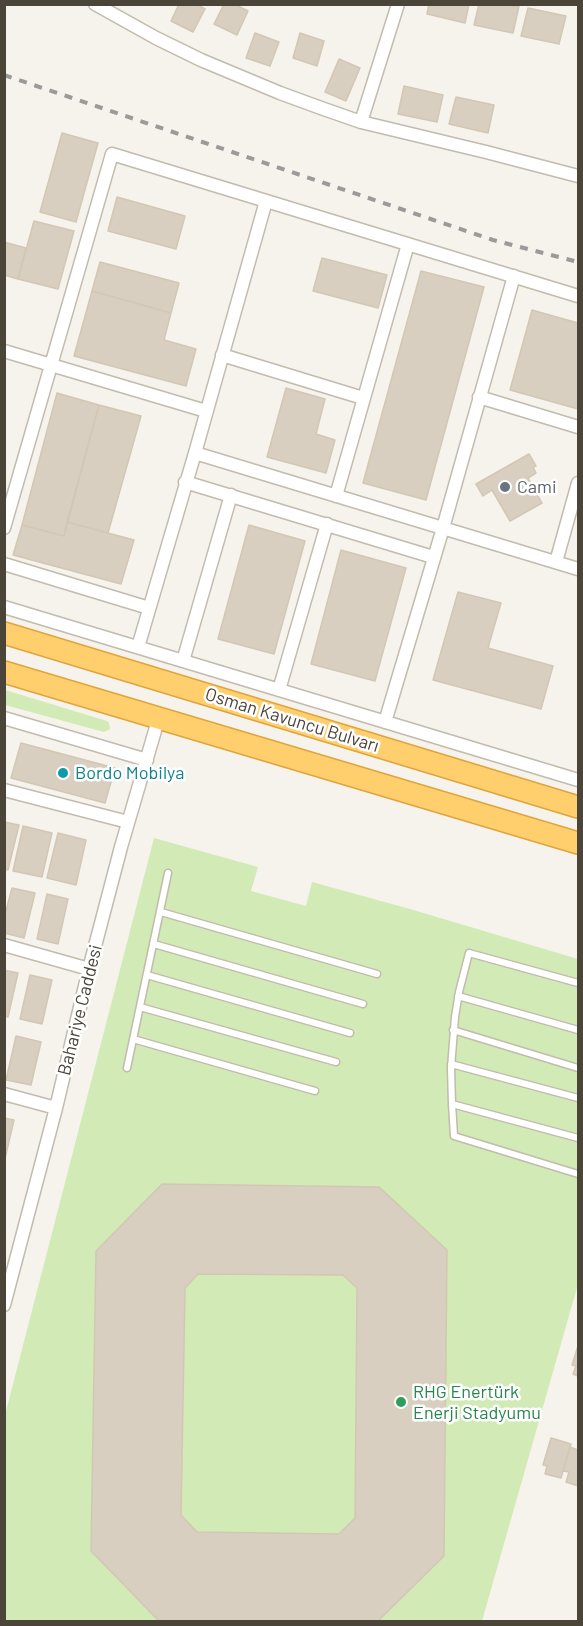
<!DOCTYPE html>
<meta charset="utf-8">
<style>
body{margin:0}
#map{position:relative;width:583px;height:1626px;overflow:hidden;background:#f6f3ec;font-family:Barlow,sans-serif}
canvas{display:block}
.frame{position:absolute;inset:0;border:6px solid #4b4439;pointer-events:none}
</style>
<div id="map">
<canvas width="583" height="1626"></canvas>
<div class="frame"></div>
</div>
<script>
const ctx = document.querySelector('canvas').getContext('2d');
ctx.lineJoin = 'round';
function fill(path, color) { ctx.fillStyle = color; ctx.fill(path, 'evenodd'); }
const toPath = rows => new Path2D(rows.map(r => 'M' + r).join(''));
function strokePath(path, color, width, dash) { ctx.strokeStyle = color; ctx.lineWidth = width; ctx.lineCap = dash ? 'butt' : 'round'; ctx.setLineDash(dash || []); ctx.stroke(path); }
function label(font, color, halo, rows, align = 'center') {
  ctx.font = font + ' Barlow,sans-serif'; ctx.lineWidth = 5; ctx.setLineDash([]); ctx.textBaseline = 'middle'; ctx.strokeStyle = halo; ctx.fillStyle = color; for (const [text, x, y, turn = 0] of rows) {
    ctx.save(); ctx.translate(x, y); ctx.rotate((+turn || 0) * Math.PI / 180); ctx.textAlign = isNaN(turn) ? turn : align; if (halo) ctx.strokeText(text, 0, 0); ctx.fillText(text, 0, 0); ctx.restore();
  }
}
const green = toPath([
 [5,690,107,721,109,723,110,729,104,732,5,705],
 [154,838,258,867,251,891,306,906,312,882,410,909,578,959,578,1284,482,1621,5,1622,5,1415]
]);
const building = toPath([
 [179,4,196,4,205,9,193,32,171,21,179,4],
 [224,4,234,4,248,11,237,35,214,24,224,4],
 [429,4,469,4,465,23,427,14,429,4],
 [479,4,519,6,513,33,474,25,479,4],
 [528,8,566,16,559,44,521,36,528,8],
 [255,33,279,42,270,66,246,58,255,33],
 [300,33,324,41,317,66,293,58,300,33],
 [339,59,360,68,346,101,325,92,339,59],
 [404,86,443,95,437,122,398,114,404,86],
 [456,97,494,105,488,133,449,124,456,97],
 [62,133,98,143,76,222,40,212,62,133],
 [117,197,185,216,176,249,108,231,117,197],
 [34,221,74,231,58,289,18,279,34,221],
 [4,242,26,248,18,279,4,275,4,242],
 [322,258,387,275,378,308,313,291,322,258],
 [100,262,179,283,171,313,92,291,100,262],
 [421,271,484,287,426,500,363,483,421,271],
 [92,291,171,313,164,340,196,349,186,386,74,356,92,291],
 [532,310,578,323,578,409,510,390,532,310],
 [286,388,325,399,316,434,335,440,326,473,267,457,286,388],
 [57,393,99,405,64,536,22,525,57,393],
 [99,405,141,416,108,533,67,522,99,405],
 [529,454,536,466,533,467,536,473,528,478,542,503,510,521,492,490,483,496,476,484,529,454],
 [67,522,134,540,121,584,13,555,22,525,64,536,67,522],
 [249,525,305,541,274,654,218,639,249,525],
 [341,550,406,568,375,681,311,664,341,550],
 [458,592,501,603,488,648,553,666,541,709,433,680,458,592],
 [21,743,115,768,105,803,11,778,21,743],
 [4,822,19,825,8,870,4,869,4,822],
 [23,826,52,833,42,877,13,871,23,826],
 [58,833,86,840,76,885,47,878,58,833],
 [12,888,35,893,24,938,4,933,4,918,12,888],
 [47,894,68,899,58,944,37,939,47,894],
 [4,970,18,973,8,1017,4,1016,4,970],
 [30,975,52,980,42,1024,20,1019,30,975],
 [16,1036,41,1042,31,1085,6,1080,16,1036],
 [4,1118,14,1120,4,1163,4,1118],
 [162,1184,379,1187,447,1250,444,1556,377,1622,159,1621,91,1551,96,1251,162,1184],
 [198,1274,343,1275,357,1288,355,1518,339,1534,197,1532,181,1515,185,1288,198,1274],
 [578,1346,578,1376,573,1374,576,1366,572,1365,578,1346],
 [551,1438,571,1444,561,1478,545,1474,547,1466,543,1465,551,1438],
 [570,1447,578,1450,578,1486,566,1482,569,1472,563,1471,570,1447]
]);
const lane = toPath([
 [161,912,377,974],
 [154,944,363,1004],
 [147,975,350,1033],
 [578,983,469,953,459,992,455,1017,451,1068,452,1104,454,1136,578,1174],
 [458,996,578,1030],
 [140,1007,336,1062],
 [453,1030,578,1068],
 [133,1039,315,1091],
 [451,1064,578,1098],
 [127,1068,168,873],
 [452,1104,578,1138]
]);
const street = toPath([
 [95,4,156,38,201,60,280,93,321,108,361,122,486,152,578,176],
 [361,122,398,4],
 [4,351,206,411],
 [222,355,363,398],
 [479,397,578,427],
 [195,453,578,569],
 [185,482,433,557],
 [336,496,408,244],
 [4,528,112,154,578,296],
 [556,562,578,483],
 [4,564,149,608],
 [4,607,578,780],
 [138,647,195,453,266,201],
 [183,661,231,495],
 [279,690,327,524],
 [4,718,147,760],
 [385,722,443,528,514,276],
 [4,790,128,822],
 [4,945,89,969],
 [4,1094,56,1108],
 [4,1305,56,1108,89,969,121,847,159,717]
]);
const highway = toPath([
 [4,633,578,807],
 [4,672,578,843]
]);
const rail = toPath([
 [4,75,493,240,578,262]
]);
const markers = [
 [505,487,6,"#6b7280"],
 [63,773,6,"#0f9aa8"],
 [401,1402,6,"#2e9e5b"]
];
const worshipNames = [
 ["Cami",517,487]
];
const streetNames = [
 ["Osman Kavuncu Bulvarı",292,720,17],
 ["Bahariye Caddesi",80,1010,-76]
];
const cultureNames = [
 ["Bordo Mobilya",75,773]
];
const leisureNames = [
 ["RHG Enertürk",413,1392],
 ["Enerji Stadyumu",413,1413]
];
fill(green, '#d2eab5');
fill(building, '#d8cfc1');
strokePath(building, '#d3c7b4', 1.5);
strokePath(lane, '#c2bbae', 9);
strokePath(street, '#c2bbae', 15);
strokePath(highway, '#e0a43c', 24);
strokePath(lane, '#fff', 6);
strokePath(street, '#fff', 12);
strokePath(highway, '#ffcf6e', 21);
strokePath(rail, '#9a9a9a', 4, [8, 8]);
for (const [x, y, r, color] of markers) { const dot = new Path2D(); dot.arc(x, y, r, 0, 2 * Math.PI); ctx.fillStyle = color; ctx.fill(dot); strokePath(dot, '#fff', 2); }
label('18px', '#5b616d', '#fff', worshipNames, 'left');
label('18px', '#4b4439', '#fff', streetNames);
label('18px', '#0d838f', '#fff', cultureNames, 'left');
label('18px', '#27864d', '#fff', leisureNames, 'left');
</script>
